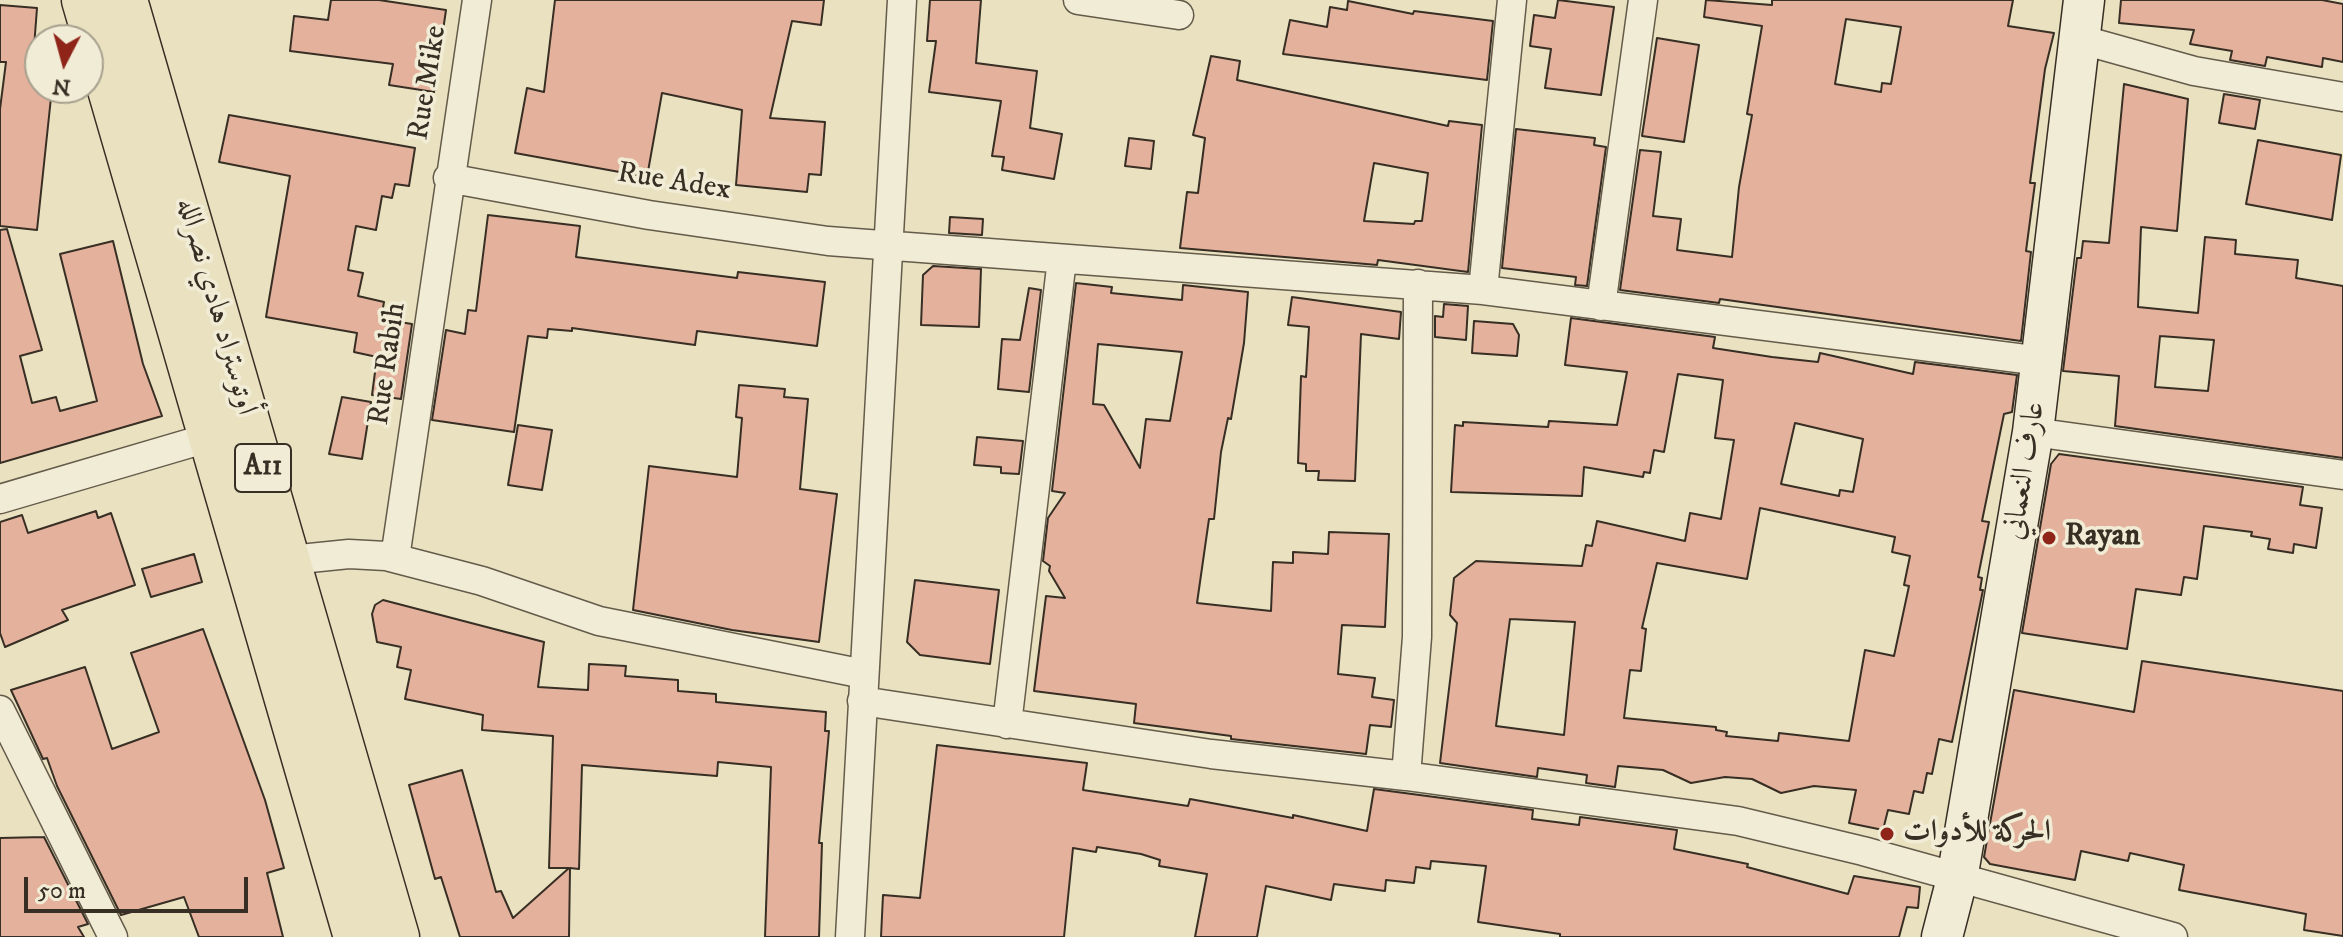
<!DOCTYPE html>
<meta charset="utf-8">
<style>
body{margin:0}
#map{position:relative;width:2343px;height:937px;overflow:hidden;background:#eae1c0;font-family:"IM FELL DW Pica",serif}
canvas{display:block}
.north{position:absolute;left:24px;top:24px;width:80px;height:80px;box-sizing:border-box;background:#f1ecd6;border:2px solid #a7a08f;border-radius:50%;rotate:186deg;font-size:22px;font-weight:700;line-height:32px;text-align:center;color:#372e24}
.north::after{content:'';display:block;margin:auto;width:28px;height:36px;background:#8f2418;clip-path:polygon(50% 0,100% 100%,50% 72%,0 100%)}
.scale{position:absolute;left:24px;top:877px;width:224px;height:36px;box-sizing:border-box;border:4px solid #372e24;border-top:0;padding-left:10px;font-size:24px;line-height:28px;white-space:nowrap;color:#372e24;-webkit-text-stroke:6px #f1ecd6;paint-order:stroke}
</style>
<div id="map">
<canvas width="2343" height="937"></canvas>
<div class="north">N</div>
<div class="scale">50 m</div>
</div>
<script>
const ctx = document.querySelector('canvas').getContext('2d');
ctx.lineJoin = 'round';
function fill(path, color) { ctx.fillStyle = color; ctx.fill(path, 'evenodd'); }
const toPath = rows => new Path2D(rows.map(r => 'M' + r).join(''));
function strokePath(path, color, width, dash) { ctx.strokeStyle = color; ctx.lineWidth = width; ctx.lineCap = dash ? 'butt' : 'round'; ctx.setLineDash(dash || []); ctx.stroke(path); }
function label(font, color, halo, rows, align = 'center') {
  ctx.font = font + ' "IM FELL DW Pica",Amiri,serif'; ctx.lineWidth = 7; ctx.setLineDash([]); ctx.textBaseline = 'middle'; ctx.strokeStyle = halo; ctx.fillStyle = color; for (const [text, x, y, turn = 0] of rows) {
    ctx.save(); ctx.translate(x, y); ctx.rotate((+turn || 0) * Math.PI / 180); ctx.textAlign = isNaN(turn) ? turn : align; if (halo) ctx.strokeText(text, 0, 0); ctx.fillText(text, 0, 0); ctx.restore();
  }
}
const building = toPath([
 [331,0,379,0,446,10,434,92,389,85,393,64,290,51,294,16,328,20,331,0],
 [555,0,824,0,821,25,792,21,770,118,825,122,821,175,809,174,807,192,736,185,742,110,662,93,647,177,515,153,527,88,544,92,555,0],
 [930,0,981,0,976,63,1037,71,1030,128,1062,134,1054,179,1002,170,1004,157,992,156,1001,101,929,92,936,41,927,41,930,0],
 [1558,0,1614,7,1601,95,1545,88,1551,49,1530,46,1534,15,1555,18,1558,0],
 [1706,0,1772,5,1772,0,2013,0,2008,26,2054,33,2045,69,2030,183,2035,183,2026,251,2031,252,2021,341,1720,299,1719,303,1620,290,1640,150,1661,152,1653,216,1681,219,1677,250,1732,257,1739,187,1752,115,1747,114,1762,26,1704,17,1706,0],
 [1846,19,1901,27,1891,84,1882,83,1881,92,1835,84,1846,19],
 [2121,0,2322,0,2343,4,2343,62,2323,58,2322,67,2267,57,2265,66,2230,60,2232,51,2190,44,2194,30,2119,23,2121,0],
 [1348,1,1413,14,1414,11,1493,21,1487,80,1283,54,1290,20,1327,27,1330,7,1347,10,1348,1],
 [0,5,37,8,32,74,40,75,40,88,52,88,37,230,0,226,0,109,6,62,0,62,0,5],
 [1657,38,1699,45,1684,142,1642,136,1657,38],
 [1211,56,1240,61,1237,80,1448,126,1449,121,1482,125,1468,272,1378,260,1377,265,1366,264,1180,248,1187,192,1198,193,1205,138,1193,135,1211,56],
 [1374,163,1428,173,1422,221,1415,221,1414,224,1364,221,1374,163],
 [2124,84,2188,99,2177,231,2141,227,2138,307,2198,313,2205,237,2236,240,2235,254,2298,260,2296,278,2343,286,2343,458,2115,426,2119,376,2063,371,2077,258,2081,258,2083,241,2109,243,2124,84],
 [2160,336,2214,340,2208,391,2155,387,2160,336],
 [2224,94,2260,100,2255,129,2219,123,2224,94],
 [229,115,415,148,409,186,395,184,392,198,382,196,376,230,356,226,348,270,363,273,358,296,384,302,381,319,412,324,401,399,372,395,377,357,354,352,357,333,266,317,290,176,219,162,229,115],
 [1516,129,1595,138,1594,145,1606,147,1587,286,1575,285,1576,277,1502,268,1516,129],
 [1129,138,1154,141,1151,169,1125,166,1129,138],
 [2258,140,2341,155,2332,220,2246,204,2258,140],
 [488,215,580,226,576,257,737,278,738,272,825,282,817,346,697,331,695,345,572,328,572,331,548,329,547,338,528,336,514,432,432,420,446,330,465,334,468,310,476,311,488,215],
 [950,217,983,219,982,235,949,233,950,217],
 [7,229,42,350,20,356,32,403,56,397,60,411,97,401,60,254,113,241,143,364,162,416,0,463,0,230,7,229],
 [933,266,981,269,979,327,921,325,923,275,933,266],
 [1076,283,1112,287,1111,293,1182,300,1183,285,1248,292,1244,343,1231,419,1228,418,1221,452,1214,519,1209,519,1197,603,1271,611,1273,562,1293,563,1293,552,1328,554,1329,532,1389,534,1385,627,1342,625,1338,674,1375,678,1372,697,1394,700,1391,727,1370,725,1366,754,1231,739,1231,736,1134,723,1136,704,1034,691,1046,596,1065,598,1049,571,1050,566,1043,561,1048,518,1065,493,1052,491,1076,283],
 [1098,344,1182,352,1170,421,1146,419,1140,468,1104,405,1093,404,1098,344],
 [1029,288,1041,290,1029,392,998,389,1002,339,1020,340,1029,288],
 [1292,297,1401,312,1399,339,1361,334,1355,481,1318,480,1319,471,1306,471,1306,464,1298,463,1301,376,1306,377,1309,327,1288,325,1292,297],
 [1444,304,1468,306,1466,340,1435,337,1435,316,1443,317,1444,304],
 [1571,318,1715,337,1713,348,1772,357,1818,362,1820,353,1913,374,1915,362,2017,375,2012,412,2004,414,1982,521,1989,522,1978,577,1982,578,1980,590,1983,590,1952,742,1939,739,1932,774,1927,773,1923,793,1914,791,1909,814,1888,810,1883,830,1849,823,1856,790,1814,786,1781,793,1752,779,1725,777,1691,783,1663,770,1618,766,1615,787,1586,783,1587,775,1538,768,1537,777,1440,763,1457,623,1450,615,1454,578,1476,561,1582,566,1586,545,1592,546,1597,521,1685,541,1690,513,1721,519,1734,440,1715,438,1723,380,1678,374,1664,452,1654,450,1650,473,1644,472,1643,477,1584,467,1582,496,1451,492,1455,425,1463,426,1463,422,1548,427,1549,421,1617,425,1627,372,1565,365,1571,318],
 [1795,423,1863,439,1853,492,1840,490,1839,496,1781,484,1795,423],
 [1760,508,1895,537,1892,552,1910,556,1904,585,1909,586,1894,656,1865,650,1849,741,1779,733,1778,741,1726,736,1727,732,1716,730,1716,727,1624,718,1630,670,1641,671,1646,629,1642,628,1657,563,1747,579,1760,508],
 [1510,619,1575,622,1564,735,1496,726,1510,619],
 [1474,321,1513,324,1519,335,1517,356,1472,353,1474,321],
 [739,385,785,389,784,397,808,399,800,489,837,494,819,642,732,630,633,610,649,466,737,477,742,418,736,417,739,385],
 [342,397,371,402,362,459,329,454,342,397],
 [518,425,552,430,542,490,508,485,518,425],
 [977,437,1023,441,1019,474,1001,473,1001,467,974,465,977,437],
 [2059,454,2303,487,2300,505,2322,508,2316,548,2294,544,2293,553,2268,549,2270,539,2251,536,2252,532,2204,526,2197,579,2184,577,2181,595,2136,589,2127,649,2022,633,2051,464,2059,454],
 [96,511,98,518,111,513,135,585,62,610,68,620,5,647,0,633,0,522,22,515,28,533,96,511],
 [194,554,202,582,151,597,142,569,194,554],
 [915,580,999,590,990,664,920,655,907,642,915,580],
 [383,600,544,642,538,687,588,690,589,664,626,666,625,676,678,680,678,691,716,694,716,702,826,712,825,731,829,731,819,843,822,843,819,937,765,937,771,767,718,762,717,776,582,765,579,869,570,868,569,937,460,937,441,877,435,879,409,785,462,770,496,892,501,891,513,918,569,868,549,868,553,736,482,730,483,715,405,699,411,670,397,667,401,647,377,642,372,614,375,605,383,600],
 [203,629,265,800,284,868,267,873,283,937,199,937,184,897,121,915,57,786,47,758,43,759,11,690,85,667,112,749,159,732,131,653,203,629],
 [2142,661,2343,691,2343,936,2304,930,2306,914,2179,890,2184,865,2130,853,2128,861,2081,851,2075,880,1990,864,1984,857,2014,690,2134,712,2142,661],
 [937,745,1087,763,1083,790,1188,806,1190,799,1293,818,1293,815,1367,831,1374,789,1533,810,1532,819,1579,825,1580,817,1677,830,1674,849,1748,864,1747,867,1848,894,1854,876,1920,887,1918,908,1907,907,1899,937,1560,937,1560,934,1478,922,1486,866,1431,861,1430,869,1416,867,1414,883,1386,880,1385,891,1334,884,1331,900,1266,886,1257,937,1195,937,1207,874,1159,866,1160,860,1141,854,1097,847,1096,852,1073,848,1064,937,881,937,883,895,920,898,937,745],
 [44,837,88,924,78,927,84,937,0,937,0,838,44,837]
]);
const street = toPath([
 [1078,0,1179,15],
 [2079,39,2194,71,2343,97],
 [448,178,649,215,828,241,1483,290,2041,361],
 [1483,290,1512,0],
 [1601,306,1643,0],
 [2033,432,2343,475],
 [0,499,211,437],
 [395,558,477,0],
 [290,560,349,554,386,556,482,581,599,621,864,674],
 [862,701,1211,754,1406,776,1738,821,1863,851,2173,937],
 [0,710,113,937],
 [1007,724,1062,259],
 [1406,776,1417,637,1418,284],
 [850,937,902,0]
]);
const secondary = toPath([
 [1942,937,1957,879,2033,432,2084,0]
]);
const highway = toPath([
 [84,0,356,937],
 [125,0,397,937]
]);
const markers = [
 [2049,538,8,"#8f2418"],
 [1887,834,8,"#8f2418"]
];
const shields = [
 [263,468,56]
];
const shieldNames = [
 ["A11",263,468]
];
const streetNames = [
 ["Rue Mike",429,83,-81],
 ["Rue Adex",674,183,9],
 ["أوتوستراد هادي نصرالله",215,307,74],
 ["Rue Rabih",389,364,-82],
 ["عارف النعماني",2026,471,-81]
];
const poiNames = [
 ["Rayan",2065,538],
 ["الحركة للأدوات",1903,834]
];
fill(building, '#e4b19c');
strokePath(building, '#372e24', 2);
strokePath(street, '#645b4b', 31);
strokePath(secondary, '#372e24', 43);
strokePath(highway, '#372e24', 47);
strokePath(street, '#f1ecd6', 28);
strokePath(secondary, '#f1ecd6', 40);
strokePath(highway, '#eae1c0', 44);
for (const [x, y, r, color] of markers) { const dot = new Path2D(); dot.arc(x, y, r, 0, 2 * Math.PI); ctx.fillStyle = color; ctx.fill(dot); strokePath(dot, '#f1ecd6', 3); }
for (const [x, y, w] of shields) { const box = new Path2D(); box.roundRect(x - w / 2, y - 24, w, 48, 6); ctx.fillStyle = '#f1ecd6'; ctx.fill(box); strokePath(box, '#372e24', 2); }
label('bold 28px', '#372e24', null, shieldNames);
label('30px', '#372e24', '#f1ecd6', streetNames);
label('bold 30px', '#372e24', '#f1ecd6', poiNames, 'left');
</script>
